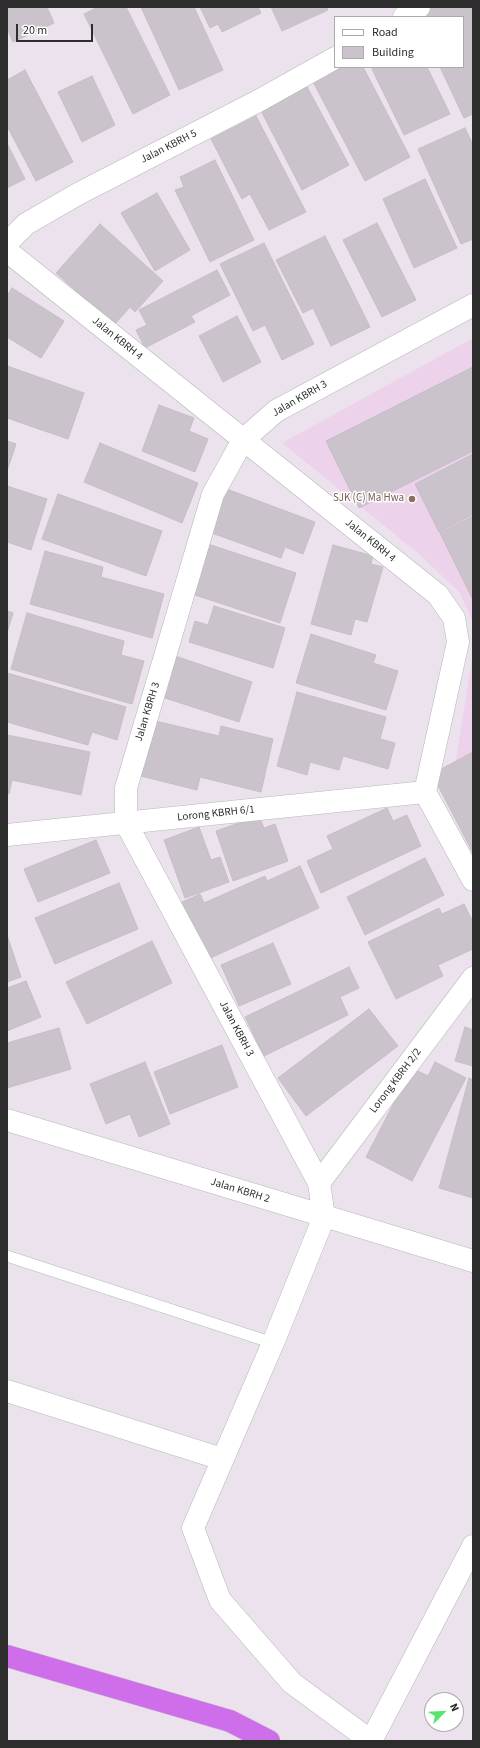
<!DOCTYPE html>
<style>
body{margin:0}
#map{position:relative;width:480px;height:1748px;overflow:hidden;background:#ece2ed;font-family:"Source Sans 3",sans-serif}
canvas{display:block}
.frame{position:absolute;inset:0;border:8px solid #2d2d2d;pointer-events:none}
.legend{position:absolute;left:334px;top:16px;width:130px;height:52px;box-sizing:border-box;background:#fff;border:1px solid #ababab;margin:0;padding:5px 7px;list-style:none;font-size:12px;color:#2d2d2d}
.legend li{display:flex;align-items:center;gap:8px;height:20px}
.legend b{width:20px;border:1px solid #ababab}
.north{position:absolute;left:424px;top:1692px;width:40px;height:40px;box-sizing:border-box;background:#fff;border:1px solid #ababab;border-radius:50%;rotate:66deg;font-size:11px;font-weight:700;line-height:16px;text-align:center;color:#2d2d2d}
.north::after{content:'';display:block;margin:auto;width:14px;height:18px;background:#56e56c;clip-path:polygon(50% 0,100% 100%,50% 72%,0 100%)}
.scale{position:absolute;left:16px;top:24px;width:77px;height:18px;box-sizing:border-box;border:2px solid #2d2d2d;border-top:0;padding-left:5px;font-size:12px;line-height:14px;white-space:nowrap;color:#2d2d2d;-webkit-text-stroke:3px #fff;paint-order:stroke}
</style>
<div id="map">
<canvas width="480" height="1748"></canvas>
<div class="frame"></div>
<ul class="legend">
<li><b style="height:5px;background:#fff"></b>Road</li>
<li><b style="height:11px;background:#cbc3cc"></b>Building</li>
</ul>
<div class="north">N</div>
<div class="scale">20 m</div>
</div>
<script>
const ctx = document.querySelector('canvas').getContext('2d');
ctx.lineJoin = 'round';
function fill(path, color) { ctx.fillStyle = color; ctx.fill(path, 'evenodd'); }
const toPath = rows => new Path2D(rows.map(r => 'M' + r).join(''));
function strokePath(path, color, width, dash) { ctx.strokeStyle = color; ctx.lineWidth = width; ctx.lineCap = dash ? 'butt' : 'round'; ctx.setLineDash(dash || []); ctx.stroke(path); }
function label(font, color, halo, rows, align = 'center') {
  ctx.font = font + ' "Source Sans 3",sans-serif'; ctx.lineWidth = 3; ctx.setLineDash([]); ctx.textBaseline = 'middle'; ctx.strokeStyle = halo; ctx.fillStyle = color; for (const [text, x, y, turn = 0] of rows) {
    ctx.save(); ctx.translate(x, y); ctx.rotate((+turn || 0) * Math.PI / 180); ctx.textAlign = isNaN(turn) ? turn : align; if (halo) ctx.strokeText(text, 0, 0); ctx.fillText(text, 0, 0); ctx.restore();
  }
}
const education = toPath([
 [473,338,473,622,460,593,419,554,282,443],
 [473,653,473,828,452,785]
]);
const building = toPath([
 [7,7,47,7,54,23,13,42,7,28,7,7],
 [98,7,126,7,170,95,133,114,84,14,98,7],
 [141,7,194,7,223,70,179,90,141,7],
 [200,7,258,7,261,13,222,32,218,24,210,28,200,7],
 [271,7,327,7,328,10,282,31,271,7],
 [422,7,473,7,473,114,464,118,440,67,463,67,463,17,417,17,422,7],
 [335,67,363,67,410,157,365,181,309,74,335,67],
 [376,67,427,67,450,114,404,135,372,69,376,67],
 [25,70,73,162,36,181,7,126,7,80,25,70],
 [92,76,115,125,82,142,58,92,92,76],
 [305,83,349,165,302,190,259,107,305,83],
 [256,116,306,212,269,230,250,194,242,199,211,139,256,116],
 [465,128,473,145,473,239,461,244,418,149,465,128],
 [7,143,25,179,7,188,7,143],
 [215,160,254,240,210,262,175,190,184,187,180,177,215,160],
 [425,179,457,248,414,268,383,199,425,179],
 [157,193,190,250,155,271,121,213,157,193],
 [377,223,416,300,382,317,343,240,377,223],
 [100,224,163,281,135,312,130,307,114,325,56,273,100,224],
 [325,236,370,327,331,346,313,308,303,313,276,260,325,236],
 [264,243,314,344,282,360,265,325,253,331,220,264,264,243],
 [217,270,230,295,191,316,195,322,145,348,136,330,147,325,139,310,217,270],
 [12,288,64,321,41,358,7,337,7,296,12,288],
 [237,316,261,362,223,382,199,336,237,316],
 [7,366,84,393,68,439,7,418,7,366],
 [473,367,473,451,359,508,326,441,473,367],
 [159,405,194,418,189,431,208,439,195,472,142,451,159,405],
 [7,441,16,444,7,471,7,441],
 [100,443,198,483,182,523,84,482,100,443],
 [473,454,473,514,439,532,415,484,473,454],
 [7,486,47,499,31,550,7,542,7,486],
 [224,488,315,522,303,554,285,547,281,558,209,532,224,488],
 [58,494,162,531,146,576,42,539,58,494],
 [473,516,473,600,440,533,473,516],
 [208,544,296,573,280,623,192,594,208,544],
 [333,545,373,556,371,564,383,567,367,622,355,619,351,635,311,624,333,545],
 [45,551,103,567,101,577,164,594,152,638,30,604,45,551],
 [214,606,285,628,273,668,189,642,195,621,208,625,214,606],
 [7,611,13,613,7,633,7,611],
 [27,613,124,641,121,655,144,661,132,704,11,669,27,613],
 [311,634,376,655,373,663,398,671,386,710,296,683,311,634],
 [175,656,252,682,239,722,162,697,175,656],
 [7,673,126,707,117,740,92,732,88,745,7,722,7,673],
 [297,692,386,717,380,739,395,743,388,769,343,756,339,770,310,762,307,775,277,766,297,692],
 [151,720,219,736,221,726,273,739,261,792,200,777,197,790,137,775,151,720],
 [7,735,90,752,81,795,12,780,9,794,7,793,7,735],
 [473,752,473,853,432,774,473,752],
 [387,808,393,821,407,815,421,846,321,893,307,861,333,849,327,836,387,808],
 [259,816,264,828,275,824,288,861,233,881,216,831,259,816],
 [199,827,211,860,220,857,229,882,185,898,164,840,199,827],
 [96,840,110,873,38,902,24,869,96,840],
 [425,858,444,895,365,935,347,897,425,858],
 [300,866,319,908,204,961,178,904,200,894,204,903,265,876,267,881,300,866],
 [119,883,138,929,55,964,35,918,119,883],
 [464,904,473,922,473,949,438,965,443,976,396,999,368,942,439,908,442,914,464,904],
 [7,935,21,977,7,982,7,935],
 [152,941,172,983,87,1024,66,982,152,941],
 [273,943,291,984,239,1006,221,965,273,943],
 [349,967,359,988,340,997,348,1015,264,1056,245,1017,349,967],
 [26,981,41,1017,7,1031,7,988,26,981],
 [369,1009,398,1046,306,1116,278,1078,369,1009],
 [465,1027,473,1030,473,1066,455,1061,465,1027],
 [59,1028,71,1069,7,1088,7,1043,59,1028],
 [222,1045,238,1087,170,1114,154,1072,222,1045],
 [145,1062,170,1124,139,1137,130,1114,106,1124,90,1084,145,1062],
 [435,1062,466,1078,412,1181,366,1157,412,1068,428,1076,435,1062],
 [469,1078,473,1080,473,1198,439,1188,469,1078]
]);
const lane = toPath([
 [7,1256,273,1343]
]);
const street = toPath([
 [404,17,419,7],
 [7,243,26,224,78,194,260,100,335,58],
 [7,251,438,595,454,618,458,642,425,792,473,880],
 [7,835,425,792],
 [7,1120,473,1261],
 [319,1183,473,978],
 [7,1391,222,1459],
 [371,1741,292,1683,220,1600,193,1528,273,1343,324,1217,319,1183,126,823,126,788,213,494,243,440,276,411,473,305],
 [371,1741,473,1546]
]);
const highway = toPath([
 [7,1656,230,1721,269,1741]
]);
const markers = [
 [412,499,4,"#8d6e63"]
];
const streetNames = [
 ["Jalan KBRH 5",169,147,-27],
 ["Jalan KBRH 4",117,339,39],
 ["Jalan KBRH 3",300,399,-30],
 ["Jalan KBRH 4",370,541,39],
 ["Jalan KBRH 3",148,712,-73],
 ["Lorong KBRH 6/1",216,814,-6],
 ["Jalan KBRH 3",236,1029,62],
 ["Lorong KBRH 2/2",396,1081,-53],
 ["Jalan KBRH 2",240,1191,17]
];
const educationNames = [
 ["SJK (C) Ma Hwa",404,499]
];
fill(education, '#ecd3eb');
fill(building, '#cbc3cc');
strokePath(building, '#c8bbc8', 1);
strokePath(lane, '#b2bbb3', 12);
strokePath(street, '#b2bbb3', 23);
strokePath(highway, '#c8c8c8', 23);
strokePath(lane, '#fff', 11);
strokePath(street, '#fff', 22);
strokePath(highway, '#cf6eeb', 22);
for (const [x, y, r, color] of markers) { const dot = new Path2D(); dot.arc(x, y, r, 0, 2 * Math.PI); ctx.fillStyle = color; ctx.fill(dot); strokePath(dot, '#fff', 1.5); }
label('11px', '#2d2d2d', '#fff', streetNames);
label('11px', '#785e54', '#fff', educationNames, 'right');
</script>
